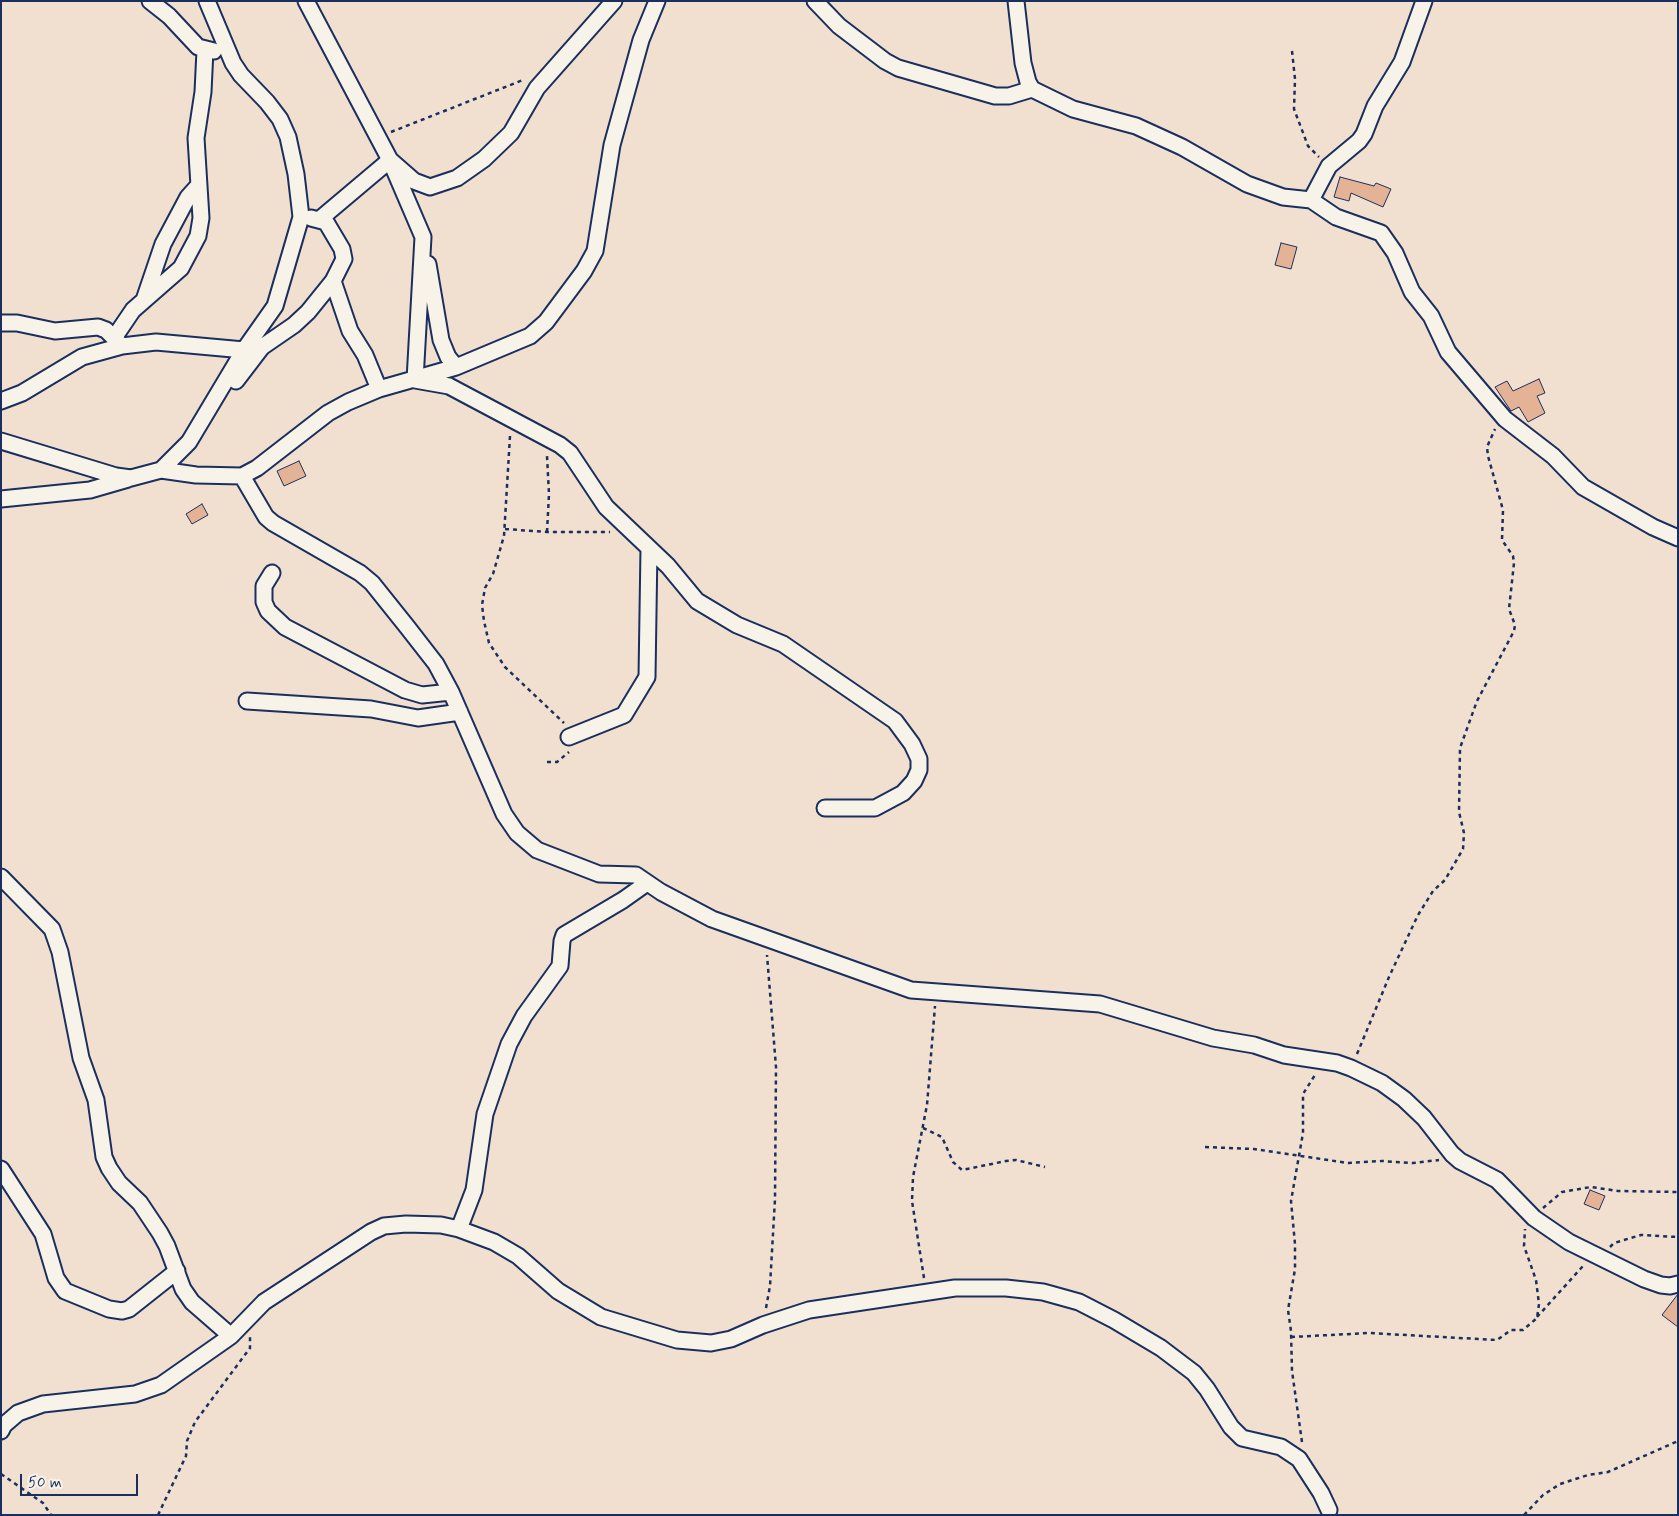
<!DOCTYPE html>
<style>
body{margin:0}
#map{position:relative;width:1679px;height:1516px;overflow:hidden;background:#f1e0cf;font-family:Mynerve,sans-serif}
canvas{display:block}
.frame{position:absolute;inset:0;border:2px solid #1b2f5e;pointer-events:none}
.scale{position:absolute;left:20px;top:1474px;width:118px;height:22px;box-sizing:border-box;border:2px solid #1b2f5e;border-top:0;padding-left:6px;font-size:15px;line-height:18px;white-space:nowrap;color:#1b2f5e;-webkit-text-stroke:4px #f7f3e8;paint-order:stroke}
</style>
<div id="map">
<canvas width="1679" height="1516"></canvas>
<div class="frame"></div>
<div class="scale">50 m</div>
</div>
<script>
const ctx = document.querySelector('canvas').getContext('2d');
ctx.lineJoin = 'round';
function fill(path, color) { ctx.fillStyle = color; ctx.fill(path, 'evenodd'); }
const toPath = rows => new Path2D(rows.map(r => 'M' + r).join(''));
function strokePath(path, color, width, dash) { ctx.strokeStyle = color; ctx.lineWidth = width; ctx.lineCap = dash ? 'butt' : 'round'; ctx.setLineDash(dash || []); ctx.stroke(path); }
const building = toPath([
 [1340,177,1374,186,1376,183,1391,189,1383,207,1351,193,1349,201,1334,197,1340,177],
 [1281,243,1297,247,1291,269,1275,265,1281,243],
 [1539,379,1545,393,1537,396,1545,413,1528,422,1519,407,1511,411,1495,387,1507,381,1513,391,1539,379],
 [299,461,306,476,284,486,277,471,299,461],
 [202,504,208,515,192,524,186,514,202,504],
 [1590,1190,1605,1196,1599,1210,1584,1204,1590,1190],
 [1678,1294,1678,1327,1662,1315,1678,1294]
]);
const path = toPath([
 [1292,51,1295,79,1294,109,1308,146,1319,157],
 [391,132,523,80],
 [510,436,504,536,493,574,485,588,482,605,484,621,489,643,505,667,564,723],
 [505,529,547,532,610,532],
 [547,532,549,494,547,456],
 [547,762,557,762,569,752],
 [1357,1054,1389,977,1418,915,1433,891,1445,880,1463,849,1464,833,1459,812,1460,748,1477,701,1514,631,1515,625,1509,609,1514,563,1513,556,1502,540,1503,510,1488,456,1487,447,1495,429],
 [923,1128,942,1137,953,1162,962,1170,1006,1161,1016,1160,1045,1167],
 [1205,1147,1254,1149,1348,1163,1382,1161,1413,1163,1439,1160],
 [1543,1208,1562,1192,1591,1187,1618,1191,1678,1192],
 [1610,1247,1614,1243,1641,1235,1678,1237],
 [924,1278,912,1201,913,1177,927,1105,935,1006],
 [766,1308,770,1286,775,1199,776,1067,767,955],
 [1537,1317,1583,1266],
 [1291,1337,1369,1333,1497,1340,1511,1330,1523,1330,1537,1318,1539,1304,1536,1280,1524,1246,1525,1229],
 [1302,1442,1292,1371,1291,1331,1288,1310,1295,1269,1295,1244,1291,1201,1303,1133,1303,1094,1315,1075],
 [1,1474,43,1503,51,1515],
 [158,1515,186,1456,187,1441,195,1422,250,1348,250,1336],
 [1524,1515,1543,1495,1560,1484,1588,1475,1608,1472,1678,1441]
]);
const street = toPath([
 [150,1,169,16,198,47,214,51],
 [306,1,390,160,423,237,415,380,449,386,560,445,570,453,606,507,668,566,697,601,737,625,783,644,895,721,912,744,919,759,919,770,914,781,903,793,875,808,825,808],
 [815,1,839,26,885,61,898,68,995,96,1009,96,1032,89],
 [1016,1,1023,63,1028,82,1032,89,1073,109,1136,126,1182,147,1247,184,1283,197,1311,200,1336,217,1381,233,1395,253,1412,292,1431,316,1448,352,1505,419,1553,456,1583,487,1653,527,1678,538],
 [1311,200,1329,166,1359,141,1364,134,1375,106,1402,62,1424,1],
 [311,218,326,222,342,249,344,259,333,281,350,331,365,355,379,389],
 [320,219,390,160,414,181,430,187,457,178,484,159,511,133,537,88,614,1],
 [428,264,441,340,448,357,456,367],
 [144,300,163,244,188,197,197,187],
 [1,323,17,323,55,331,98,327,106,330,120,344],
 [114,338,133,310,181,268,198,236,201,218,196,138,203,92,205,50],
 [236,381,262,347,294,325,308,312,333,281],
 [1,401,22,393,82,357,122,346,156,342,244,350],
 [1,441,116,476,131,478,161,470,196,475,242,476,257,468,328,413,348,402,379,389,456,367,530,336,546,322,584,271,595,251,612,145,641,40,657,1],
 [161,470,189,442,244,350,275,306,301,217,296,174,288,137,280,119,267,102,241,75,233,63,207,1],
 [242,476,266,517,273,523,360,573,372,583,408,628,436,664,451,692,504,814,517,833,537,850,599,874,636,875,661,892,712,919,911,990,1100,1004,1213,1038,1254,1045,1284,1055,1337,1063,1351,1068,1382,1083,1404,1099,1424,1118,1452,1154,1460,1161,1497,1180,1534,1218,1569,1242,1644,1279,1661,1285,1670,1286,1678,1284],
 [1,499,90,490,128,479],
 [272,573,264,586,264,602,268,611,285,627,405,690,422,695,451,692],
 [247,701,371,709,418,718,460,712],
 [569,737,624,715,647,677,649,548],
 [1,877,52,929,60,952,81,1058,96,1100,104,1157,109,1168,119,1183,140,1203,160,1233,167,1246,183,1289,192,1302,231,1336],
 [1,1169,43,1234,56,1278,65,1291,109,1309,122,1311,129,1309,177,1271],
 [459,1229,474,1190,485,1114,509,1044,524,1016,560,966,562,941,564,935,623,900,647,883],
 [1,1431,4,1425,18,1413,43,1404,135,1394,161,1385,231,1336,264,1302,371,1232,384,1226,406,1224,441,1225,459,1229,494,1242,518,1256,558,1291,601,1317,677,1340,711,1343,731,1339,763,1325,809,1310,955,1288,1006,1288,1043,1292,1079,1302,1114,1320,1161,1348,1194,1373,1207,1389,1231,1427,1242,1438,1281,1447,1299,1459,1321,1493,1329,1510]
]);
fill(building, '#e4b395');
strokePath(building, '#1b2f5e', 1);
strokePath(street, '#1b2f5e', 19);
strokePath(path, '#1b2f5e', 2.5, [4, 4]);
strokePath(street, '#f7f3e8', 15);
</script>
